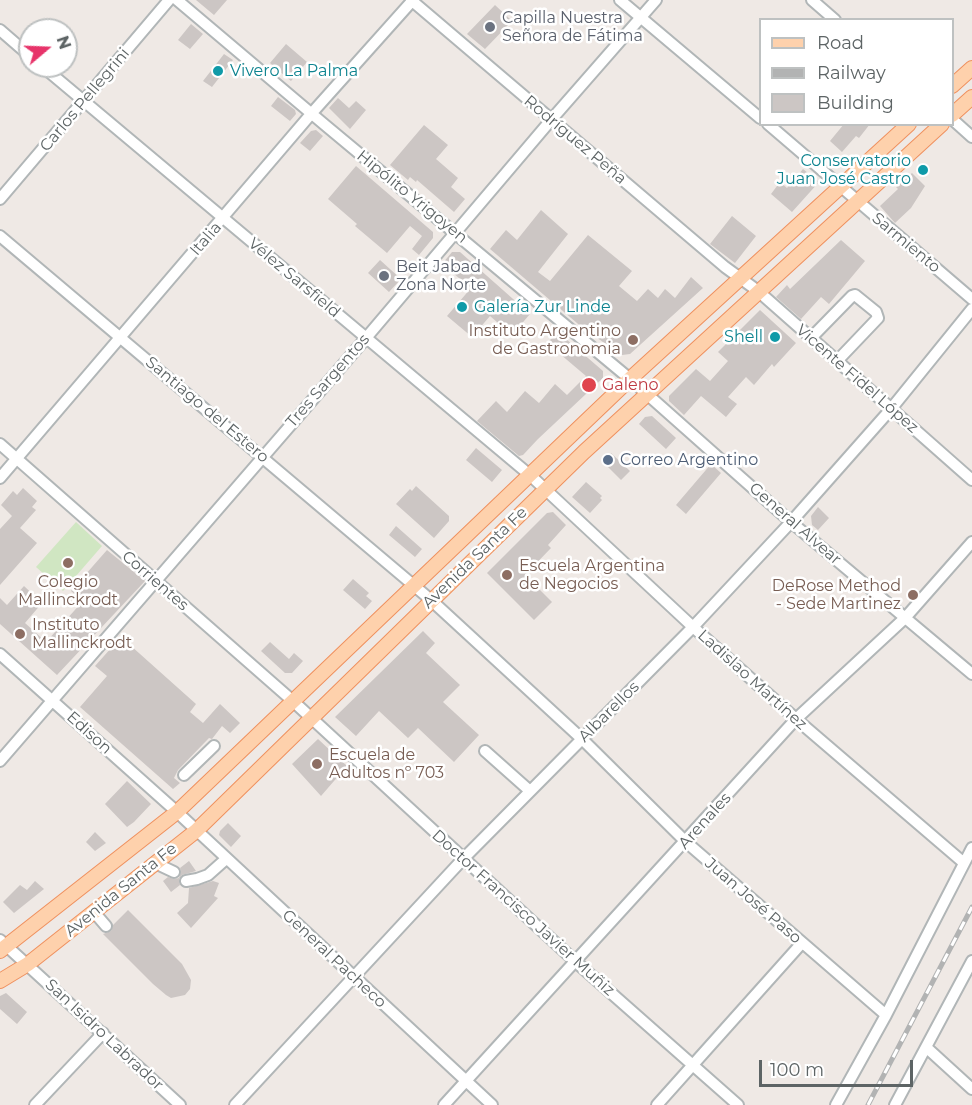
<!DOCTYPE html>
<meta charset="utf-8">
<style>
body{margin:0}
#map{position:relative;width:972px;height:1105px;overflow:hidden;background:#efe9e5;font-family:Montserrat,sans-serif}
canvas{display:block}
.legend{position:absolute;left:759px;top:18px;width:195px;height:108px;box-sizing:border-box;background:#fff;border:2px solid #bec1c1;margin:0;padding:8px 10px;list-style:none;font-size:18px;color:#5d6465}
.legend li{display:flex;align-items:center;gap:12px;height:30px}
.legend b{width:30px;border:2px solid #bec1c1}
.north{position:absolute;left:18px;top:18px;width:60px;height:60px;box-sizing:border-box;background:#fff;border:2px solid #bec1c1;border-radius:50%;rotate:71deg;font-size:16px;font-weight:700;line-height:24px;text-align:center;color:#5d6465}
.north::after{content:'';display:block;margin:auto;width:21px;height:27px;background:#e7346a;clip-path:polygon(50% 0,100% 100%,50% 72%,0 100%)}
.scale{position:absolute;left:759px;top:1060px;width:154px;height:27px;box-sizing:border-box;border:3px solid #5d6465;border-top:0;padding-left:8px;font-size:18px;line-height:21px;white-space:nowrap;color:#5d6465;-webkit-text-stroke:4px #fff;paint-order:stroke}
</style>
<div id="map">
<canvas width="972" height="1105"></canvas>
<ul class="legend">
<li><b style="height:8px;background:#fed1ac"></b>Road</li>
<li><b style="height:8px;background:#b2b3b3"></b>Railway</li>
<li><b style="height:16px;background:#ccc6c4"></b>Building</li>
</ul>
<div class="north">N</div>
<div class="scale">100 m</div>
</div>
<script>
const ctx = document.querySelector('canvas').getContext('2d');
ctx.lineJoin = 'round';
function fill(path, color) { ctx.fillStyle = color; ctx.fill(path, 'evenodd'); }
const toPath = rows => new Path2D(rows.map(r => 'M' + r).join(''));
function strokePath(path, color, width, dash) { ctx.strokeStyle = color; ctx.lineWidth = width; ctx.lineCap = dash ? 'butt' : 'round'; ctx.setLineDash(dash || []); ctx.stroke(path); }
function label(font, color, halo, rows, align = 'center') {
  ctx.font = font + ' Montserrat,sans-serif'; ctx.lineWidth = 5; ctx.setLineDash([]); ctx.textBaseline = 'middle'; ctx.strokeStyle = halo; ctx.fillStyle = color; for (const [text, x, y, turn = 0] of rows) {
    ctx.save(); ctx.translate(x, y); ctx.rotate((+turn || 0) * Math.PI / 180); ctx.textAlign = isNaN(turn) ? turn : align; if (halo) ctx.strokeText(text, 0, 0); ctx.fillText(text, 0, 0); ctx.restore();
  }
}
const green = toPath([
 [76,522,102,546,63,591,36,567]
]);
const building = toPath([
 [196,0,227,0,214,15],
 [495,5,512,21,485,49,467,34],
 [191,24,203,34,190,49,178,40],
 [286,44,307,62,291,81,270,63],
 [224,54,233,60,212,87,203,81],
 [278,97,295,110,296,114,290,121,271,106],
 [338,98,349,108,356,101,366,110,350,129,329,108],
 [844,124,870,124,859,138,856,136,842,152,830,141],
 [424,125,448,145,436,159,458,178,451,187,465,199,454,212,417,180,416,182,410,177,408,180,390,165],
 [316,130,323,136,310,151,300,143,311,131],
 [356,166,433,232,433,238,419,255,412,249,422,236,410,226,387,253,355,226,357,224,328,199],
 [803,169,819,182,792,212,771,194,780,182,787,188],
 [912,173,925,186,911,208,895,223,880,206,898,189,896,187],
 [541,210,568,234,538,272,550,281,588,235,632,271,619,286,637,301,648,289,658,298,665,289,675,298,691,277,703,288,630,354,622,355,584,329,490,249,506,230,517,240],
 [732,216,756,236,735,263,710,244],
 [841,240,865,261,829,304,821,297,801,319,776,297,787,285,790,289],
 [452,252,460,252,530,314,512,335,490,316,472,337,447,316,471,288,442,264],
 [380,260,401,279,389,292,368,273],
 [760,310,796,343,774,367,772,364,754,385,746,377,728,397,737,404,726,417,701,396,684,415,669,401,669,396,696,369,710,381,728,361,718,352],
 [558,332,603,371,603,378,538,439,523,455,519,456,477,421,496,401,507,412,525,391,539,403,555,384,567,395,586,376,547,343],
 [652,416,676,438,666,449,639,424,645,417],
 [476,448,502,470,492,482,466,460],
 [611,453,630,471,621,480,603,462],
 [711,464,721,473,686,514,676,505],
 [586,482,602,496,600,498,602,500,590,513,572,497],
 [416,486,449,516,449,521,434,538,396,504,410,489,412,491],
 [23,488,37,501,32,507,36,510,20,528,37,543,0,585,0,529,12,516,1,505,13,491,17,495],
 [818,507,829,518,818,530,812,525,811,516],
 [553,512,566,525,548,545,551,548,525,575,552,602,534,620,487,573,547,513],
 [396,526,422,549,415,557,389,535],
 [107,550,145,581,57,675,0,624,0,598,7,605,24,586,42,603,25,623,46,642,83,601,71,591],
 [353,579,369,593,366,596,372,601,365,609,343,590],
 [423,631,435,643,426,653,460,685,443,702,479,735,454,762,418,728,408,738,379,711,356,736,335,717],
 [121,637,196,704,190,712,203,723,220,704,240,723,230,733,222,726,212,739,209,738,178,770,174,778,180,783,173,789,80,707,107,676,95,666],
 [270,642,289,659,294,653,303,661,292,673,285,673,261,651],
 [318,739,347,766,321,796,292,764],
 [127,781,151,804,134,822,127,827,105,804],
 [228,823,241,836,231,847,219,835,220,831],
 [95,832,106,843,95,851,86,842],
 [189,861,196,871,182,875,179,879,180,885,171,892,163,881,168,877,174,879,179,878,181,872,180,868],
 [35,881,44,889,14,913,3,902,20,885,27,890],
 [213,881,219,883,214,896,218,898,191,928,177,913,188,903,189,888],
 [128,910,182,964,191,980,190,989,185,995,171,998,166,995,153,984,103,934,111,931,113,925],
 [6,993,27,1012,17,1024,0,1009,0,996]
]);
const minor = toPath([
 [177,0,325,125,630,379,791,522,972,674],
 [411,0,725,267,758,291,972,480],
 [620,0,760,118],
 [812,0,835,20],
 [0,30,30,56],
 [42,66,531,476,693,627,796,719,964,863],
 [952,119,972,137],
 [768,124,972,299],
 [0,199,169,0],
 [0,236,431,600,582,739,686,842,886,1015],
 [811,338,852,296,855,295,876,312,878,318,837,361],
 [0,444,294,702,576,962,738,1105],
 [0,478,311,114,413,0],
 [0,654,177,812,492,1105],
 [485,751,530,791],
 [0,761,366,338,551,120,656,0],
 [184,775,214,746],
 [155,863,174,872],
 [186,881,197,879,208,875,226,859],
 [94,912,106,926],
 [0,940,180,1105],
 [927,1048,972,1089],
 [35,1105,103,1033],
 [235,1105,463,859,693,627,791,522,891,409,972,309],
 [444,1105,796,719,905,618,972,542],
 [657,1105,801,944],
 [836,1105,886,1015,972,848],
 [895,1105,972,961]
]);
const major = toPath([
 [952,86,972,68],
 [952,115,972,97],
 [0,951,177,812,630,379,909,124],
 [0,981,28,964,196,831,584,452,942,124]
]);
const rail = toPath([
 [868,1105,972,907]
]);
const markers = [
 [490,27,6,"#6b7280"],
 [218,71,6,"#0f9aa8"],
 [923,170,6,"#0f9aa8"],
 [384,276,6,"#6b7280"],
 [462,307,6,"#0f9aa8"],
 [775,337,6,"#0f9aa8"],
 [633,340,6,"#8d6e63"],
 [589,385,8,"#e0444e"],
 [608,460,6,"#5c6f8a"],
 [68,563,6,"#8d6e63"],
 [507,575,6,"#8d6e63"],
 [913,595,6,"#8d6e63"],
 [20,634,6,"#8d6e63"],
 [317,764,6,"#8d6e63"]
];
const worshipNames = [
 ["Capilla Nuestra",502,18],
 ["Señora de Fátima",502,36],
 ["Beit Jabad",396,267],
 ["Zona Norte",396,285]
];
const cultureNames = [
 ["Vivero La Palma",230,71],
 ["Conservatorio",911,161,"right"],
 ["Juan José Castro",911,179,"right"],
 ["Galería Zur Linde",474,307],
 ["Shell",763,337,"right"]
];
const streetNames = [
 ["Carlos Pellegrini",85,100,-50],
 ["Rodríguez Peña",575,140,40],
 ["Hipólito Yrigoyen",412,197,39],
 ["Italia",206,239,-49],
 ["Sarmiento",906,243,40],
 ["Vélez Sarsfield",294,278,40],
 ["Vicente Fidel López",857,379,41],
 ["Tres Sargentos",328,381,-49],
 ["Santiago del Estero",207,410,40],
 ["General Alvear",795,524,41],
 ["Avenida Santa Fe",475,558,-44],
 ["Corrientes",155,581,41],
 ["Ladislao Martínez",752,680,42],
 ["Albarellos",609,712,-45],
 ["Edison",89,733,42],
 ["Arenales",705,821,-48],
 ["Avenida Santa Fe",121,890,-39],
 ["Juan José Paso",753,901,41],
 ["Doctor Francisco Javier Muñiz",523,913,42],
 ["General Pacheco",334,959,43],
 ["San Isidro Labrador",104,1035,43]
];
const educationNames = [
 ["Instituto Argentino",621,331,"right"],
 ["de Gastronomia",621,349,"right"],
 ["Escuela Argentina",519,566],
 ["de Negocios",519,584],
 ["Colegio",68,582,"center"],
 ["Mallinckrodt",68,600,"center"],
 ["DeRose Method",901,586,"right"],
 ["- Sede Martinez",901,604,"right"],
 ["Instituto",32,625],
 ["Mallinckrodt",32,643],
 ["Escuela de",329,755],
 ["Adultos nº 703",329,773]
];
const healthNames = [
 ["Galeno",602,385]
];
const serviceNames = [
 ["Correo Argentino",620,460]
];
fill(green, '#d0e6c2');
fill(building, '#ccc6c4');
strokePath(minor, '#b1b6b7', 14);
strokePath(major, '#ef905e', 16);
strokePath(minor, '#fff', 10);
strokePath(major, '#fed1ac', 14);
strokePath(rail, '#b2b3b3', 5);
strokePath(rail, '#fff', 3, [9]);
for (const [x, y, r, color] of markers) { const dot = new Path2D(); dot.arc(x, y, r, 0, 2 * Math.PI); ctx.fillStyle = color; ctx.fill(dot); strokePath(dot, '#fff', 2); }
label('16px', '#5b616d', '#fff', worshipNames, 'left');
label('16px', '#0d838f', '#fff', cultureNames, 'left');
label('16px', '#5d6465', '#fff', streetNames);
label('16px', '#785e54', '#fff', educationNames, 'left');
label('16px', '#be3a42', '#fff', healthNames, 'left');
label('16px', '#4e5e75', '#fff', serviceNames, 'left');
</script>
